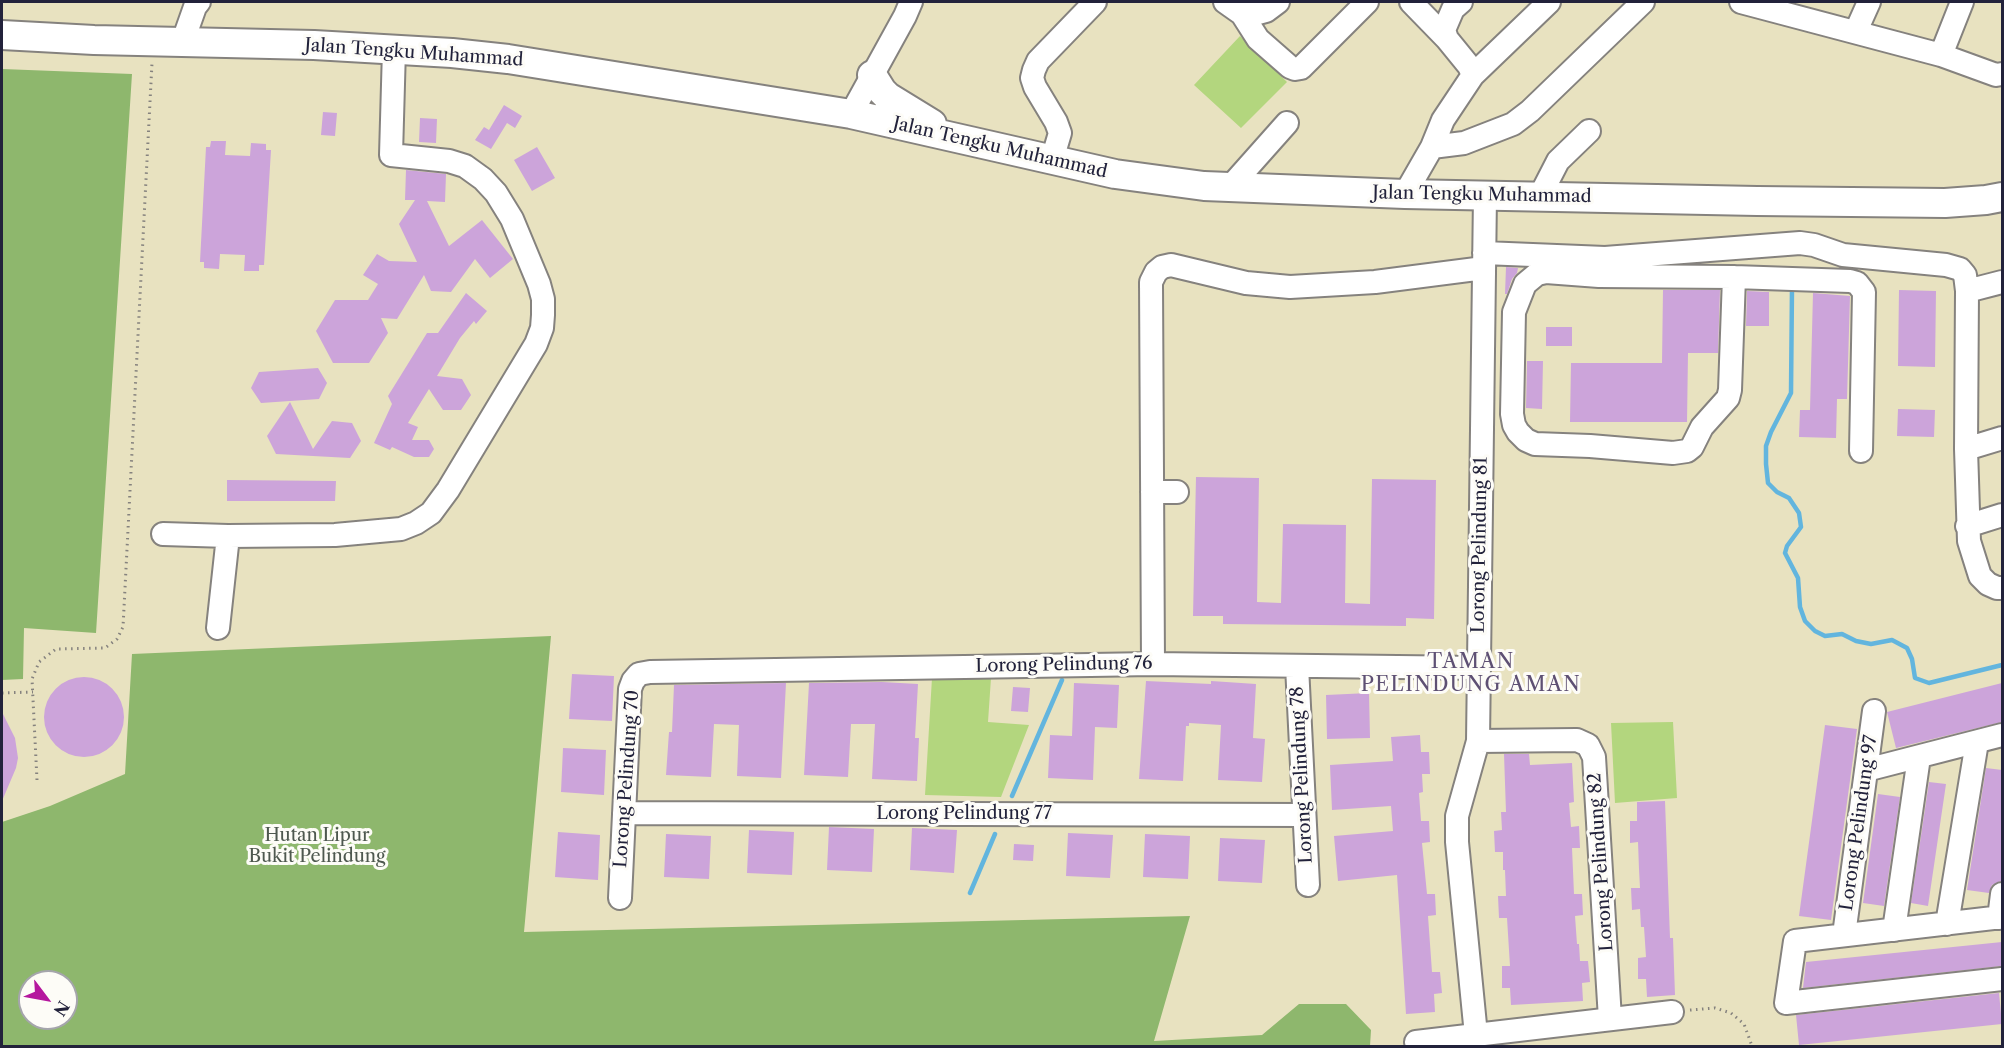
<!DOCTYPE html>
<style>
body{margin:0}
#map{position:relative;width:2004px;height:1048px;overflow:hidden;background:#e8e2c0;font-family:"Libre Caslon Text",serif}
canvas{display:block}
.frame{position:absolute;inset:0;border:3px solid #22223b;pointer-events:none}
.north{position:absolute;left:18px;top:970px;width:60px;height:60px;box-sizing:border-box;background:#fdfcf7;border:2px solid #a5a5ac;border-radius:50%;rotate:122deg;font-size:16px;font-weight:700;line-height:24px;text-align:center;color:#22223b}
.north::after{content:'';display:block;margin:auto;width:21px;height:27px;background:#b5179e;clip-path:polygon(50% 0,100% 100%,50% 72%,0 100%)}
</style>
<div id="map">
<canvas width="2004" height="1048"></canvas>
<div class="frame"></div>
<div class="north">N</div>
</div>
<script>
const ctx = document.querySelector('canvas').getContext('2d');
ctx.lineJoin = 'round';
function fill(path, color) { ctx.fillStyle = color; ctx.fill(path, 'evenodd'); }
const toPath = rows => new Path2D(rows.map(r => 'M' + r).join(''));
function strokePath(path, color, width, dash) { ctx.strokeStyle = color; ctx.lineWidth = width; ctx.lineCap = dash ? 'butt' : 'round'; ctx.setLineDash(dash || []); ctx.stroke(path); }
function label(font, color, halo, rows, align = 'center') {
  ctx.font = font + ' "Libre Caslon Text",serif'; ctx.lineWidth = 6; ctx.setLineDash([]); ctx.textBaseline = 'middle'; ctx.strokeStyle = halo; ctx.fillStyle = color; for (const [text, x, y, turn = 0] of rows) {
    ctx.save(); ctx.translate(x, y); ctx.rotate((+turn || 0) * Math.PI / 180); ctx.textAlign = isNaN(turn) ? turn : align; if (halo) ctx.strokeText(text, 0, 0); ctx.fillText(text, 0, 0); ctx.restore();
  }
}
const green = toPath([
 [1240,36,1287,82,1241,128,1194,85],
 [932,678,991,678,988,722,1029,725,1001,797,925,795],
 [1673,722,1677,798,1615,803,1611,723]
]);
const forest = toPath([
 [2,69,132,74,96,633,24,628,23,679,2,680],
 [551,636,524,932,1190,916,1154,1041,1262,1035,1299,1004,1346,1004,1371,1030,1370,1046,2,1046,2,822,50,806,125,774,132,654],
 [30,982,66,982,66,1018,30,1018]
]);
const stream = toPath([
 [1792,286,1791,393,1771,432,1766,446,1766,464,1768,483,1777,492,1789,498,1799,513,1801,527,1787,546,1785,553,1798,578,1800,607,1805,621,1815,631,1825,636,1842,634,1856,641,1871,644,1892,640,1907,648,1912,659,1915,678,1929,683,2002,665],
 [1012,796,1062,680],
 [970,893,995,834]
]);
const building = toPath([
 [504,105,522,116,515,128,507,123,491,149,475,140,484,127,489,130],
 [323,112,337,113,335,136,321,135],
 [420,118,437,119,436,143,419,142],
 [211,141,226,141,225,155,250,156,251,143,266,144,266,150,271,150,264,265,259,265,259,271,244,271,245,255,220,254,219,269,204,268,204,262,200,262,206,147,210,147],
 [537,147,555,178,532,191,514,160],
 [406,170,446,174,445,202,427,201,449,246,482,220,513,259,490,278,475,259,451,292,431,291,424,275,397,319,381,318,388,333,369,363,333,363,316,331,335,300,368,300,378,284,363,275,377,254,389,261,417,262,399,224,415,200,405,200],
 [1506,267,1518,268,1517,273,1512,279,1507,294,1505,294],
 [1663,290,1720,290,1718,353,1688,353,1687,422,1570,422,1571,363,1662,363],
 [1899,290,1936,291,1935,367,1898,366],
 [1747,291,1769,292,1769,326,1746,326],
 [466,293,487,311,476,324,474,321,460,338,437,376,462,379,471,395,461,410,443,410,429,389,408,423,418,427,412,440,429,440,434,449,429,457,414,457,392,447,390,450,374,443,392,404,388,396,427,333,438,333],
 [1813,293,1850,296,1847,399,1837,399,1836,438,1799,437,1800,410,1810,410],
 [1546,327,1572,327,1572,346,1546,346],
 [1527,361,1543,361,1542,409,1526,408],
 [318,368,327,383,319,399,261,403,251,388,259,372],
 [290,402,313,449,332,421,352,423,361,441,350,458,276,454,267,436],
 [1898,409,1935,410,1934,437,1897,436],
 [1196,477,1259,478,1257,602,1281,603,1283,524,1346,525,1345,603,1370,604,1372,479,1436,480,1434,619,1406,618,1406,626,1321,625,1223,624,1223,616,1193,616],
 [227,480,336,481,335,501,227,501],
 [572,674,614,676,612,721,569,719],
 '44 717a40 40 0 1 1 80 0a40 40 0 1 1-80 0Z',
 [1146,681,1211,684,1211,681,1256,684,1253,738,1265,739,1262,782,1218,780,1221,725,1189,723,1189,726,1186,726,1183,781,1139,779],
 [882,682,918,684,915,738,919,738,917,781,872,779,875,724,851,724,848,777,804,775,809,683],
 [786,683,781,778,737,776,739,725,714,724,711,777,666,775,669,732,672,732,674,685],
 [1074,683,1119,685,1117,728,1095,727,1093,780,1048,778,1050,735,1072,736],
 [2002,683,2002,722,1896,748,1887,712],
 [1013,687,1030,688,1028,712,1011,711],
 [1369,693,1370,738,1327,739,1326,695],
 [2,712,15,738,18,758,16,768,2,801],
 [1825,725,1857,729,1831,920,1799,916],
 [1420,735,1421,752,1429,752,1430,774,1422,774,1423,792,1419,793,1421,821,1429,821,1430,842,1422,843,1427,894,1435,894,1436,915,1428,916,1432,972,1440,972,1442,993,1434,994,1435,1012,1406,1014,1397,875,1338,881,1334,836,1393,831,1391,806,1332,810,1330,765,1393,761,1391,737],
 [563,748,606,750,604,795,561,792],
 [1504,754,1529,754,1530,765,1572,763,1574,802,1569,803,1571,827,1579,826,1580,848,1572,848,1574,894,1582,894,1583,915,1575,916,1577,944,1579,944,1580,961,1588,961,1590,982,1582,983,1583,1001,1511,1005,1510,988,1502,988,1502,966,1510,966,1507,918,1499,918,1498,896,1506,896,1505,870,1503,870,1503,852,1495,852,1494,831,1502,830,1501,812,1506,812],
 [1986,768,2002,770,2002,870,2001,881,1992,885,1989,893,1967,890],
 [1929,782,1946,784,1928,906,1911,903],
 [1878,794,1900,797,1884,906,1863,903],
 [1665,801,1670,938,1673,938,1675,995,1647,997,1646,979,1638,979,1638,958,1646,957,1644,927,1641,927,1640,909,1632,910,1631,888,1640,888,1639,869,1638,842,1630,843,1630,821,1637,821,1637,802],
 [829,827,874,829,872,872,827,870],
 [912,828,957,830,954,873,910,870],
 [749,830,794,832,792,875,747,873],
 [558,832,600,835,598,880,555,877],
 [1068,833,1113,835,1110,878,1066,876],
 [666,834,711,836,709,879,664,877],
 [1145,834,1190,836,1188,879,1143,877],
 [1220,838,1265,840,1262,883,1218,881],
 [1014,844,1034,845,1033,861,1013,860],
 [2002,942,2002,966,1803,988,1806,962],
 [1999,993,2002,1024,1799,1045,1796,1015]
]);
const path = toPath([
 [2,693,33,692],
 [37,780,32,679,39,662,56,649,105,648,117,639,123,627,152,63],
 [1690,1010,1715,1008,1731,1013,1744,1024,1752,1046]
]);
const minor = toPath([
 [1225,2,1242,14,1255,14,1266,11,1278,2],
 [1411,2,1447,39],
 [1461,2,1453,9,1444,30,1447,39,1469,66,1473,75],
 [1741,2,1941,55,1996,75,2002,74],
 [1242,14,1258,39,1290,67,1295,69,1301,68,1367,2],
 [1856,31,1869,2],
 [183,41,195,7,199,2],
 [1941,55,1962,2],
 [851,114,905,16,911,2],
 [1432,147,1464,143,1513,124,1530,111,1643,2],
 [1052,160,1060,133,1056,122,1035,87,1032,78,1034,70,1038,61,1095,2],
 [1231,186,1287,123],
 [1405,194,1432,147,1443,120,1473,75,1549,2],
 [1540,196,1558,161,1589,131],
 [1484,253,1605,258,1800,243,1814,245,1843,255,1946,265,1960,269,1965,275,1967,291,1966,449,1969,541,1980,576,1988,584,1997,588,2002,588],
 [1734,277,1730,390,1728,398,1702,427,1692,447,1687,451,1673,453,1590,446,1535,444,1526,440,1518,432,1514,425,1512,414,1514,312,1525,284,1537,274,1546,272,1599,276,1734,277,1850,281,1857,283,1864,292,1861,451],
 [1967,291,2002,282],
 [1966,449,2002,438],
 [1152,492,1177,492],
 [1967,526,2002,515],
 [163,534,228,536,335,535,401,529,416,523,431,513,448,490,536,344,542,328,543,315,543,299,539,284,512,219,496,193,483,179,465,166,449,161,391,155,394,49],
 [218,628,228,536],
 [1153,664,1151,282,1156,272,1162,267,1171,265,1246,283,1290,287,1375,282,1484,268],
 [1297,666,1308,885],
 [1478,741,1577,740,1588,745,1594,757,1610,1019],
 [1866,770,2002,735],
 [624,813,1304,815],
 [620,898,630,689,633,681,639,674,650,672,1153,664,1479,668],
 [2002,917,1795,941,1786,1003,2002,979],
 [1999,918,2002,894],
 [1947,924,1977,742],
 [1894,930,1919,757],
 [1844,935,1874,711],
 [1476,1035,1457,842,1457,816,1478,741,1485,195],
 [1416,1042,1672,1012]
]);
const major = toPath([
 [2,35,94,40,314,45,452,53,508,59,851,114,1115,174,1204,186,1405,194,1757,201,1945,203,1986,200,2002,197],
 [872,75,882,91,888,97,932,124]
]);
const streetNames = [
 ["Jalan Tengku Muhammad",414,53,4],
 ["Jalan Tengku Muhammad",1000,148,13],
 ["Jalan Tengku Muhammad",1482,195,1],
 ["Lorong Pelindung 81",1480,545,-89],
 ["Lorong Pelindung 76",1064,665,-1],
 ["Lorong Pelindung 78",1302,775,-93],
 ["Lorong Pelindung 70",627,779,-86],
 ["Lorong Pelindung 77",964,814],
 ["Lorong Pelindung 97",1859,823,-82],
 ["Lorong Pelindung 82",1601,862,-94]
];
const parkNames = [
 ["Hutan Lipur",317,836],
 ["Bukit Pelindung",317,857]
];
const neighbourhoodNames = [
 ["TAMAN",1471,662],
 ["PELINDUNG AMAN",1471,685]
];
fill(green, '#b3d67e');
fill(forest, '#8eb76d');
strokePath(stream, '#62b5de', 4.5);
fill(building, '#cca4da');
strokePath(minor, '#85827e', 26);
strokePath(major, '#85827e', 32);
strokePath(path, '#85827e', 3, [1.5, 4.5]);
strokePath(minor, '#fff', 22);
strokePath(major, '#fff', 28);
label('18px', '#22223b', '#fdfcf7', streetNames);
label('18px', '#4e584f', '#fdfcf7', parkNames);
ctx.letterSpacing = '1.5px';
label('20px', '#5e5073', '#fdfcf7', neighbourhoodNames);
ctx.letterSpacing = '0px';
</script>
